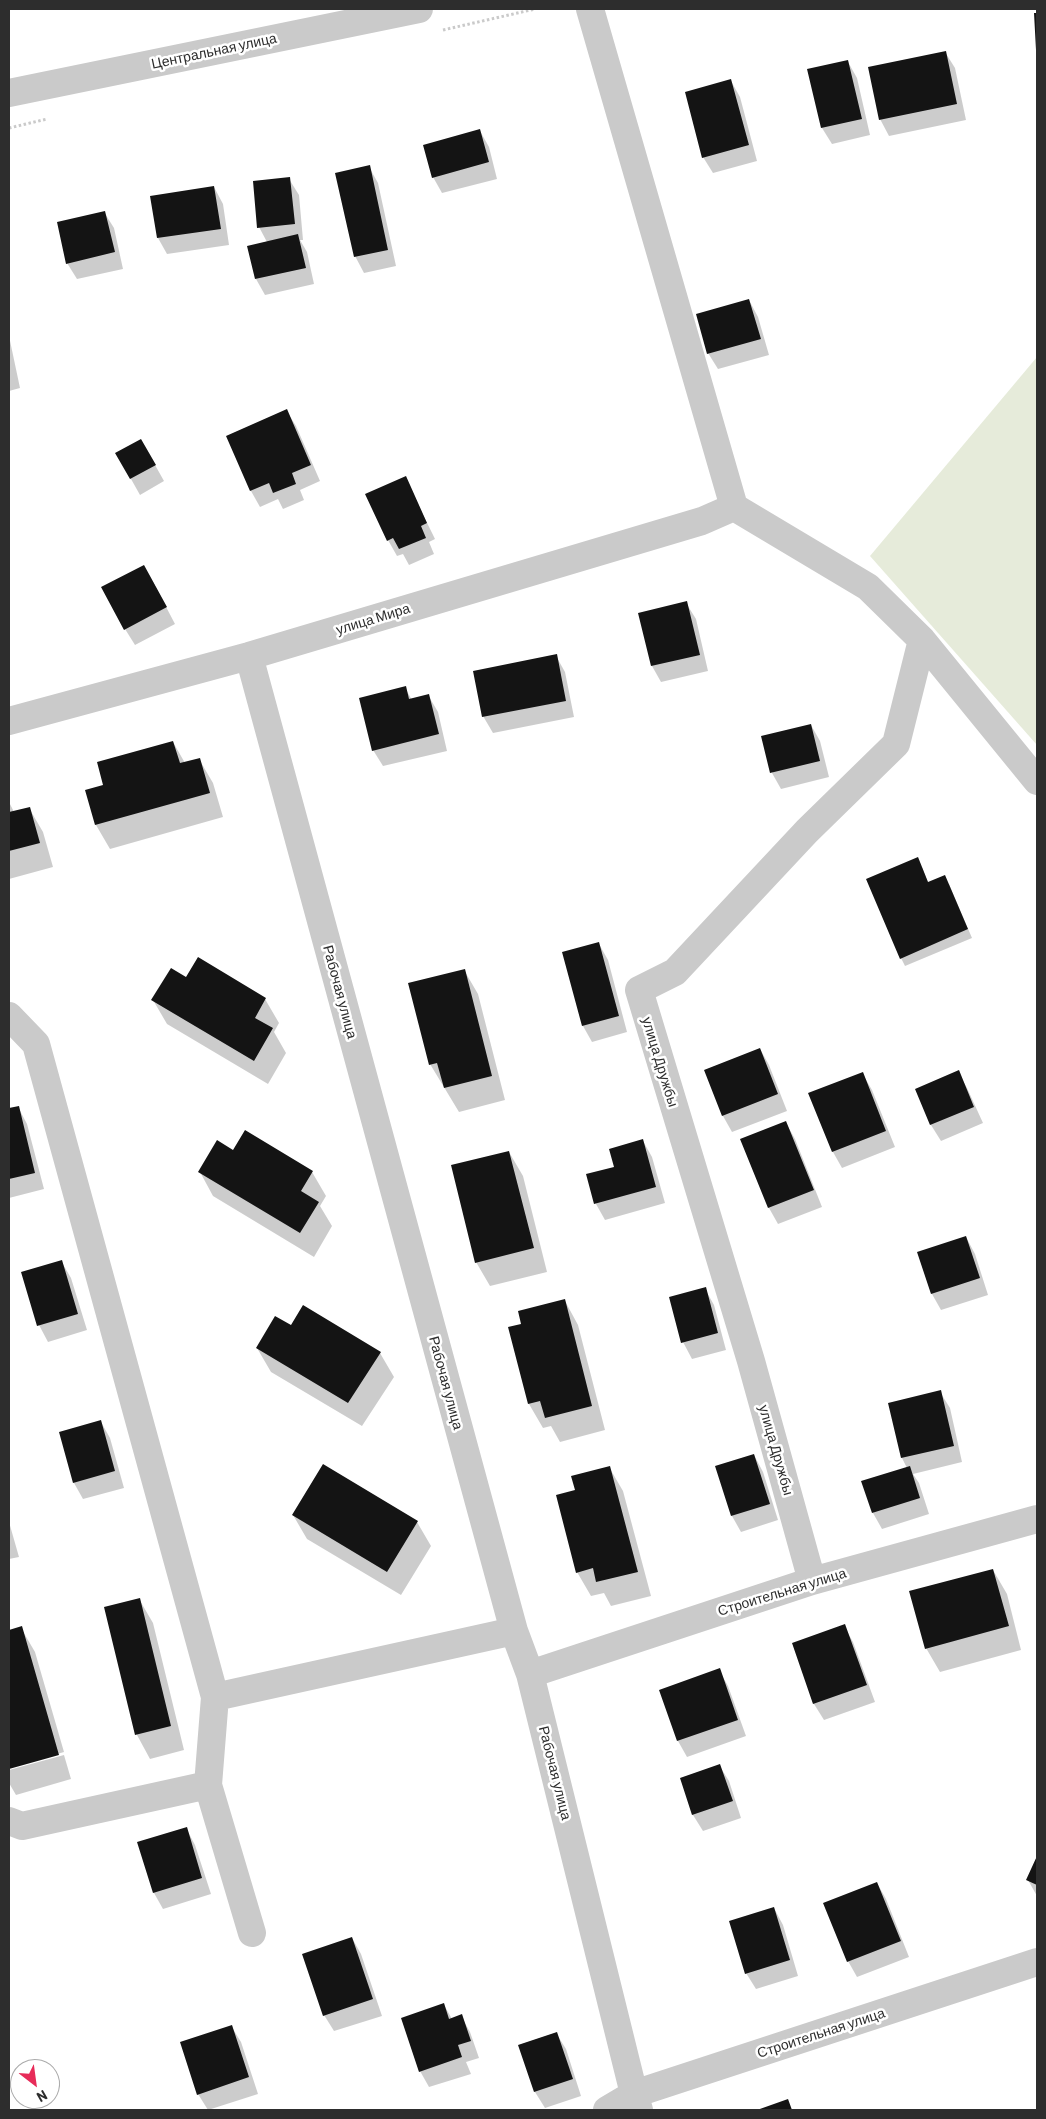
<!DOCTYPE html>
<meta charset="utf-8">
<style>
body{margin:0}
#map{position:relative;width:1046px;height:2119px;overflow:hidden;background:#fff;font-family:Barlow,sans-serif}
canvas{display:block}
.frame{position:absolute;inset:0;border:10px solid #2d2d2d;pointer-events:none}
.north{position:absolute;left:10px;top:2059px;width:50px;height:50px;box-sizing:border-box;background:#fff;border:1px solid #ababab;border-radius:50%;rotate:150deg;font-size:14px;font-weight:700;line-height:20px;text-align:center;color:#2d2d2d}
.north::after{content:'';display:block;margin:auto;width:18px;height:22px;background:#e72c59;clip-path:polygon(50% 0,100% 100%,50% 72%,0 100%)}
</style>
<div id="map">
<canvas width="1046" height="2119"></canvas>
<div class="frame"></div>
<div class="north">N</div>
</div>
<script>
const ctx = document.querySelector('canvas').getContext('2d');
ctx.lineJoin = 'round';
function fill(path, color) { ctx.fillStyle = color; ctx.fill(path, 'evenodd'); }
const toPath = rows => new Path2D(rows.map(r => 'M' + r).join(''));
function strokePath(path, color, width, dash) { ctx.strokeStyle = color; ctx.lineWidth = width; ctx.lineCap = dash ? 'butt' : 'round'; ctx.setLineDash(dash || []); ctx.stroke(path); }
function label(font, color, halo, rows, align = 'center') {
  ctx.font = font + ' Barlow,sans-serif'; ctx.lineWidth = 5; ctx.setLineDash([]); ctx.textBaseline = 'middle'; ctx.strokeStyle = halo; ctx.fillStyle = color; for (const [text, x, y, turn = 0] of rows) {
    ctx.save(); ctx.translate(x, y); ctx.rotate((+turn || 0) * Math.PI / 180); ctx.textAlign = isNaN(turn) ? turn : align; if (halo) ctx.strokeText(text, 0, 0); ctx.fillText(text, 0, 0); ctx.restore();
  }
}
const green = toPath([
 [1037,357,1037,745,870,556]
]);
const shadow = toPath([
 [945,52,955,68,966,120,889,136,880,119],
 [848,62,857,78,870,135,832,144,822,128,809,70],
 [731,81,740,97,757,161,713,173,703,157],
 [480,131,489,147,497,179,442,193,433,177],
 [369,167,378,183,396,266,364,273,355,256],
 [289,179,299,195,303,240,300,240,307,252,314,284,265,295,256,279,267,242,259,227],
 [214,187,223,204,229,245,167,254,158,238,152,197],
 [104,212,114,228,123,269,77,279,67,263],
 [749,300,758,317,769,355,718,369,708,353],
 [9,336,20,388,9,391],
 [286,410,296,426,320,481,300,490,304,500,283,509,278,499,260,507,251,491,227,436],
 [141,440,164,481,140,495,117,454],
 [405,478,435,539,429,542,434,554,409,565,403,554,397,556,388,540],
 [153,582,175,624,135,645,125,629],
 [686,603,696,619,708,671,661,682,652,666,640,614],
 [556,656,565,672,574,717,493,733,483,716],
 [405,688,412,700,428,695,438,712,447,751,383,766,373,750],
 [811,725,820,741,829,777,781,789,772,773],
 [173,742,185,763,199,759,213,783,223,817,110,849,96,825,87,791,105,786],
 [9,802,14,812,29,808,43,832,53,867,9,879],
 [922,867,928,883,949,884,972,938,905,966,901,958],
 [599,944,608,960,627,1032,592,1042,583,1026],
 [464,970,478,994,505,1100,459,1112,430,1064],
 [187,978,265,999,279,1023,274,1032,286,1053,268,1084,167,1024,153,1000],
 [760,1049,769,1065,787,1111,732,1132,723,1116,705,1070],
 [958,1072,967,1088,983,1123,941,1141,931,1125,917,1089],
 [862,1073,872,1090,895,1147,842,1168,833,1152,810,1094],
 [18,1107,27,1124,44,1189,9,1198,9,1110],
 [786,1123,795,1139,822,1207,778,1224,769,1208,742,1140],
 [643,1141,652,1157,665,1203,605,1220,596,1204,616,1168],
 [234,1152,312,1172,326,1196,320,1206,332,1226,314,1257,213,1196,200,1172],
 [509,1152,523,1176,547,1272,490,1286,476,1262],
 [966,1237,975,1254,988,1295,941,1310,932,1294,919,1253],
 [61,1261,71,1278,87,1330,48,1342,39,1325],
 [705,1289,714,1305,726,1350,692,1359,683,1342],
 [565,1301,578,1325,605,1430,560,1442,551,1426,543,1428,529,1404,509,1328,522,1325],
 [291,1327,380,1353,394,1377,362,1426,271,1372,257,1348],
 [940,1392,950,1408,962,1462,913,1474,919,1483,929,1514,882,1529,873,1513,907,1468,902,1458,889,1404],
 [101,1422,110,1438,124,1488,83,1499,74,1483],
 [754,1455,763,1472,778,1520,741,1532,732,1516],
 [609,1467,623,1491,651,1596,611,1606,604,1593,591,1596,577,1572,576,1491],
 [293,1515,417,1522,431,1546,401,1595,307,1539],
 [9,1522,19,1557,9,1559],
 [993,1570,1007,1594,1021,1650,940,1672,926,1648],
 [139,1599,153,1623,184,1750,150,1759,137,1735,105,1608],
 [844,1626,853,1642,875,1702,824,1720,814,1704,793,1644],
 [21,1628,35,1652,64,1752,9,1768,9,1631],
 [719,1670,728,1686,746,1736,687,1757,678,1741,660,1691],
 [64,1755,71,1779,16,1795,9,1783,9,1770],
 [719,1765,729,1781,741,1818,703,1831,693,1815,681,1778],
 [186,1828,195,1845,211,1894,163,1909,154,1893,139,1843],
 [1037,1859,1037,1896,1028,1880],
 [877,1883,886,1899,909,1957,857,1977,848,1961],
 [774,1908,783,1925,798,1976,756,1989,746,1973],
 [352,1938,361,1954,382,2016,334,2031,324,2015],
 [444,2005,452,2019,461,2016,470,2032,479,2058,466,2062,471,2074,429,2087,420,2071],
 [231,2026,241,2042,258,2094,208,2110,198,2094],
 [556,2033,566,2049,581,2096,545,2108,535,2092,520,2045]
]);
const building = toPath([
 [1034,13,1037,13,1037,50,1036,50],
 [946,51,957,104,879,120,868,67],
 [848,60,862,119,821,128,807,69],
 [731,79,749,145,702,158,685,92],
 [480,129,489,162,432,178,423,145],
 [370,165,388,250,354,257,335,173],
 [290,177,295,224,257,228,253,181],
 [214,186,221,229,157,238,150,196],
 [105,211,115,252,66,264,57,222],
 [298,234,306,268,255,279,247,246],
 [749,299,761,339,707,354,696,314],
 [287,409,311,465,292,473,296,484,273,493,269,483,250,491,226,436],
 [141,439,156,465,130,479,115,453],
 [406,476,427,523,421,526,426,538,399,549,393,538,387,541,365,494],
 [144,565,167,607,124,630,101,587],
 [687,601,700,655,651,666,638,613],
 [557,654,566,701,482,717,473,671],
 [406,686,409,699,429,694,439,734,372,751,359,698],
 [811,724,820,761,770,773,761,736],
 [173,741,180,763,200,758,210,793,95,825,85,790,103,785,97,762],
 [30,807,40,843,9,851,9,812],
 [918,857,928,882,945,875,968,929,900,959,866,879],
 [599,942,619,1016,582,1026,562,952],
 [198,957,266,998,255,1018,273,1028,254,1061,151,1000,171,968,186,977],
 [465,969,492,1076,444,1088,437,1063,429,1065,408,983],
 [760,1048,778,1094,722,1116,704,1070],
 [959,1070,974,1107,930,1125,915,1089],
 [863,1072,886,1131,832,1152,808,1093],
 [19,1106,35,1173,9,1179,9,1108],
 [786,1121,814,1190,768,1208,740,1139],
 [245,1130,313,1171,301,1191,319,1202,300,1233,198,1172,217,1140,233,1150],
 [643,1139,656,1187,594,1204,586,1174,614,1167,609,1149],
 [509,1151,534,1248,475,1263,451,1165],
 [966,1236,980,1278,931,1294,917,1252],
 [62,1260,78,1314,37,1326,21,1272],
 [706,1287,718,1333,681,1343,669,1297],
 [565,1299,592,1406,545,1418,540,1401,528,1404,508,1327,521,1324,518,1311],
 [303,1305,381,1352,348,1403,256,1348,275,1316,291,1325],
 [941,1390,954,1446,901,1458,888,1403],
 [101,1420,115,1471,73,1483,59,1432],
 [754,1454,770,1504,731,1516,715,1466],
 [323,1464,418,1521,387,1572,292,1515],
 [610,1466,638,1572,596,1582,593,1568,576,1573,556,1495,575,1490,571,1476],
 [910,1466,920,1498,872,1513,861,1481],
 [993,1569,1009,1626,925,1649,909,1591],
 [140,1598,171,1726,135,1735,104,1607],
 [845,1624,867,1685,813,1704,792,1643],
 [22,1626,59,1755,9,1769,9,1630],
 [720,1668,738,1720,677,1741,659,1690],
 [720,1764,733,1801,692,1815,680,1778],
 [187,1827,202,1878,153,1893,137,1842],
 [1037,1856,1037,1885,1026,1880],
 [877,1882,901,1941,847,1962,823,1903],
 [774,1907,790,1960,745,1974,729,1921],
 [352,1937,373,1999,323,2016,302,1954],
 [444,2003,449,2019,462,2014,471,2041,458,2045,462,2057,419,2072,401,2018],
 [232,2025,249,2077,197,2095,180,2042],
 [557,2032,573,2079,534,2092,518,2045],
 [788,2099,792,2110,757,2110]
]);
const path = toPath([
 [443,30,535,9],
 [9,128,47,119]
]);
const minor = toPath([
 [590,9,734,507,868,587,922,640,1037,781],
 [9,93,419,9],
 [249,656,514,1631,530,1674,634,2094,639,2110],
 [9,721,249,656,702,521,734,507],
 [9,1016,36,1044,215,1697,208,1785,252,1933],
 [812,1581,751,1361,639,990,675,972,807,831,896,744,922,640],
 [530,1674,812,1581,1037,1519],
 [215,1697,514,1631],
 [9,1821,22,1826,208,1785],
 [607,2110,634,2094,1037,1962]
]);
const streetNames = [
 ["Центральная улица",214,51,-12],
 ["улица Мира",373,619,-17],
 ["Рабочая улица",340,992,75],
 ["улица Дружбы",660,1062,73],
 ["Рабочая улица",446,1383,75],
 ["улица Дружбы",776,1450,74],
 ["Строительная улица",782,1592,-17],
 ["Рабочая улица",555,1773,76],
 ["Строительная улица",821,2033,-18]
];
fill(green, '#e6ebda');
fill(shadow, '#0003');
fill(building, '#141414');
strokePath(path, '#cacaca', 3, [2.5, 2.5]);
strokePath(minor, '#cacaca', 28);
label('14px', '#2d2d2d', '#fff', streetNames);
</script>
